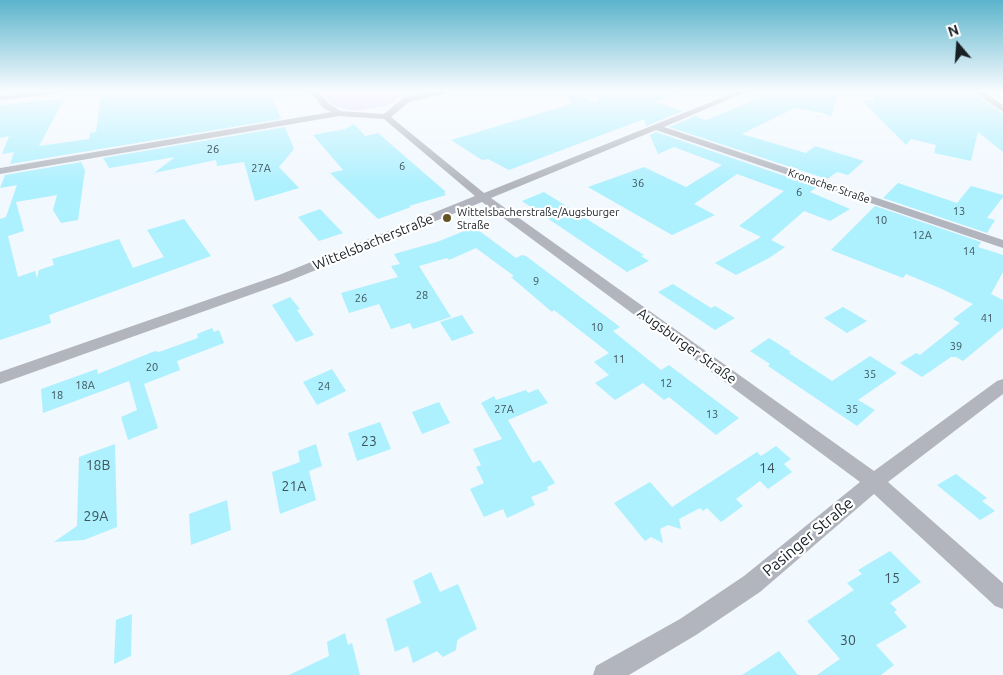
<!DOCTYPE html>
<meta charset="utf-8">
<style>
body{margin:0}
#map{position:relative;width:1003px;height:675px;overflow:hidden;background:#f1f8fe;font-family:Ubuntu,sans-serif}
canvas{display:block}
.north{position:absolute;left:933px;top:20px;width:50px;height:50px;-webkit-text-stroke:4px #fff;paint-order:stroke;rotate:342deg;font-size:14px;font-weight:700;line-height:20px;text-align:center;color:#192025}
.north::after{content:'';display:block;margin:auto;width:18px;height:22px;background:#192025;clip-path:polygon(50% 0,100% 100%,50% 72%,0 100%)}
</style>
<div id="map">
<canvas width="1003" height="675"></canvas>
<div class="north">N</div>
</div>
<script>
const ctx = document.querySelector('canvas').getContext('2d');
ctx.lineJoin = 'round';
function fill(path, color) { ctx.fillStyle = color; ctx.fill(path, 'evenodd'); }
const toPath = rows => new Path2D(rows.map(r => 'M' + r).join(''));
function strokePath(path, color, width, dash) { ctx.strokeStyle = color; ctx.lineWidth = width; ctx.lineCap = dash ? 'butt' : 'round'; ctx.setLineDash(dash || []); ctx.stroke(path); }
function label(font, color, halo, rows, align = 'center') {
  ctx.font = font + ' Ubuntu,sans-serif'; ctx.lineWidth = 4.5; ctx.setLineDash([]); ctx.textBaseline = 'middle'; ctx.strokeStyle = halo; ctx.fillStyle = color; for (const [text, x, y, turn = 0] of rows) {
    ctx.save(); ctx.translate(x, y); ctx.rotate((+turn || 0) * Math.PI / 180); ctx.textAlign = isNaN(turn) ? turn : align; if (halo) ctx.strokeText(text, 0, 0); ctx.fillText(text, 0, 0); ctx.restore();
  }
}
const green = toPath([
 [321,92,398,92,400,96,396,101,387,106,355,111,333,106]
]);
const building = toPath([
 [115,92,233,92,234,96,270,92,281,119,10,164,14,152,2,154,9,136,0,138,0,105,65,98,39,146,89,139,90,133,96,132,101,94],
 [567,92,573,92,597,103,599,92,676,92,676,94,655,102,683,111,646,126,644,119,509,170,488,159,482,160,451,140,571,104],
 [773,92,808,92,837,96,831,117,823,113,795,108,742,134,806,153,815,146,864,161,848,175,837,172,827,179,669,127,695,116,706,120],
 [874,92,972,92,1003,114,1003,152,978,132,971,161,934,153,936,145,911,139,906,145,860,99,874,101],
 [354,124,365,136,378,133,446,192,444,193,446,195,409,206,411,207,378,219,330,173,343,170,313,135,345,129],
 [285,127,294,149,279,167,299,188,255,201,244,162,217,166,216,160,154,173,175,157,109,168,103,158],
 [656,132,817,187,810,192,850,209,830,221,804,211,771,240,785,247,769,258,736,275,715,263,761,237,739,226,784,191,737,174,694,204,715,215,672,235,588,187,644,167,686,187,722,165,674,147,658,154,650,135],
 [81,162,85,170,78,220,61,223,53,210,57,195,16,202,24,231,8,236,18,277,35,271,37,278,39,270,54,265,52,259,119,239,133,268,164,257,147,230,184,219,211,256,49,315,51,323,0,340,0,219,6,217,17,185,0,188,5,175],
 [898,183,957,203,971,186,1003,195,1003,197,987,218,995,220,987,233,883,198],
 [544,192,644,255,641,256,649,261,627,272,522,201],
 [875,206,981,242,978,247,1003,255,1003,272,991,294,1003,300,1003,328,963,361,956,357,951,357,922,377,900,363,916,353,920,355,960,323,953,319,973,304,942,289,906,274,903,278,831,250],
 [320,209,343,233,319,241,298,217],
 [474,227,516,258,522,255,526,256,620,327,613,331,661,370,669,365,739,418,716,435,669,397,664,400,643,383,615,400,595,383,609,375,594,362,609,353,554,310,552,312,511,277,514,276,476,248,449,260,447,258,419,266,451,317,413,329,410,323,391,329,379,304,349,313,341,293,398,277,391,266,400,264,394,254,437,242],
 [673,284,711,308,715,306,735,318,715,330,658,292],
 [290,297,300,309,297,310,314,335,296,342,272,305],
 [843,307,867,321,847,333,824,318],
 [462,315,474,333,452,341,440,322],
 [212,328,214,332,219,330,224,343,177,361,180,370,144,384,158,428,128,440,121,417,137,410,129,381,43,413,41,389,97,369,98,374,155,351,159,352,198,338,197,334],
 [769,338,791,352,789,353,832,381,870,356,897,373,858,400,875,410,857,426,768,366,770,364,750,351],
 [332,369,346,391,317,405,303,382],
 [538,389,548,403,508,420,533,463,540,460,555,483,547,487,548,490,531,497,535,505,507,518,503,509,484,517,470,489,484,483,476,467,481,465,473,449,502,439,481,403,494,396,496,400,526,390,528,393],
 [439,402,450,423,422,434,412,412],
 [380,422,391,449,357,461,348,433],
 [115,444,117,527,84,540,54,542,77,526,79,457],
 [316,444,322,466,309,471,316,500,280,514,272,472,300,462,298,451],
 [776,446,791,459,784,464,792,472,768,489,760,481,736,499,743,506,721,522,707,508,703,511,700,508,679,519,681,529,668,525,660,529,663,543,651,537,645,541,614,503,650,482,672,507,757,452,761,456],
 [956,474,987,498,982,501,995,511,980,520,937,485],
 [227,500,231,530,191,545,189,514],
 [890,551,921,582,890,603,897,610,894,612,907,627,876,645,894,665,881,675,817,675,840,659,807,621,854,590,847,583,862,574,858,570],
 [431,572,440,592,458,584,477,629,460,638,457,641,456,650,443,657,437,651,413,663,408,646,395,652,386,619,421,603,413,581],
 [132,614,131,656,114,664,116,620],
 [345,633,348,645,352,643,360,675,289,675,329,656,327,642],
 [779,651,798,675,742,675]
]);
const street = toPath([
 [36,92,60,92,56,94,0,100,0,96,36,92],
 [311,92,319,92,329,104,341,111,384,114,403,98,431,92,445,92,444,94,409,102,391,117,484,193,736,92,746,92,664,127,1003,240,1003,248,656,130,491,198,874,471,997,381,1003,379,1003,394,888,482,1003,583,1003,609,995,606,874,494,760,592,696,635,629,675,593,675,596,666,680,619,744,576,860,482,482,202,289,281,0,384,0,372,279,275,475,196,384,119,339,116,0,174,0,168,331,112,323,108,311,92],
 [974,92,983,92,1003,105,1003,112,974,92]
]);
const markers = [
 [447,218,5,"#645421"]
];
const numberNames = [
 ["26",213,149],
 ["6",402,166],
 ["27A",261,168],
 ["36",638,183],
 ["6",799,192],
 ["13",959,211],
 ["10",881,220],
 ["12A",922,235],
 ["14",969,251],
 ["9",536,281],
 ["28",422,295],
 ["26",361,298],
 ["41",987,318],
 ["10",597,327],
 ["39",956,346],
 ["11",619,359],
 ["20",152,367],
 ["35",870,374],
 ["12",666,383],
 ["18A",85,385],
 ["24",324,386],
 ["18",57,395],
 ["27A",504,409],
 ["35",852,409],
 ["13",712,414]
];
const farStreetnames = [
 ["Kronacher Straße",829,186,19]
];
const farPoinames = [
 ["Wittelsbacherstraße/Augsburger",457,212],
 ["Straße",457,225]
];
const streetNames = [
 ["Wittelsbacherstraße",373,242,-22],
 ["Augsburger Straße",687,346,36]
];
const nearNumbernames = [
 ["23",369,441],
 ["18B",98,465],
 ["14",767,468],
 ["21A",294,486],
 ["29A",96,516],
 ["15",892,578],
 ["30",848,640]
];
const nearStreetnames = [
 ["Pasinger Straße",808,537,-40]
];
fill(green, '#e3d4fc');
fill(building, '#adf0fe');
fill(street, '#b2b5bd');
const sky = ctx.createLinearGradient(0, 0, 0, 186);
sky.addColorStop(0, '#5bb4cc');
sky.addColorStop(0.49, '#f9fcff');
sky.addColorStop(1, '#f9fcff00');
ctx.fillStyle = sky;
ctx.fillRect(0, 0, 1003, 186);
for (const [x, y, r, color] of markers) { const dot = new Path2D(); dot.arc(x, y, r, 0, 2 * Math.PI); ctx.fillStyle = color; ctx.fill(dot); strokePath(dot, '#fff', 2); }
label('11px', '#3e545b', null, numberNames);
label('11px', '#192025', '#fff', farStreetnames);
label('11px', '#192025', '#fff', farPoinames, 'left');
label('14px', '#192025', '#fff', streetNames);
label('14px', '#3e545b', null, nearNumbernames);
label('16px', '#192025', '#fff', nearStreetnames);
</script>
